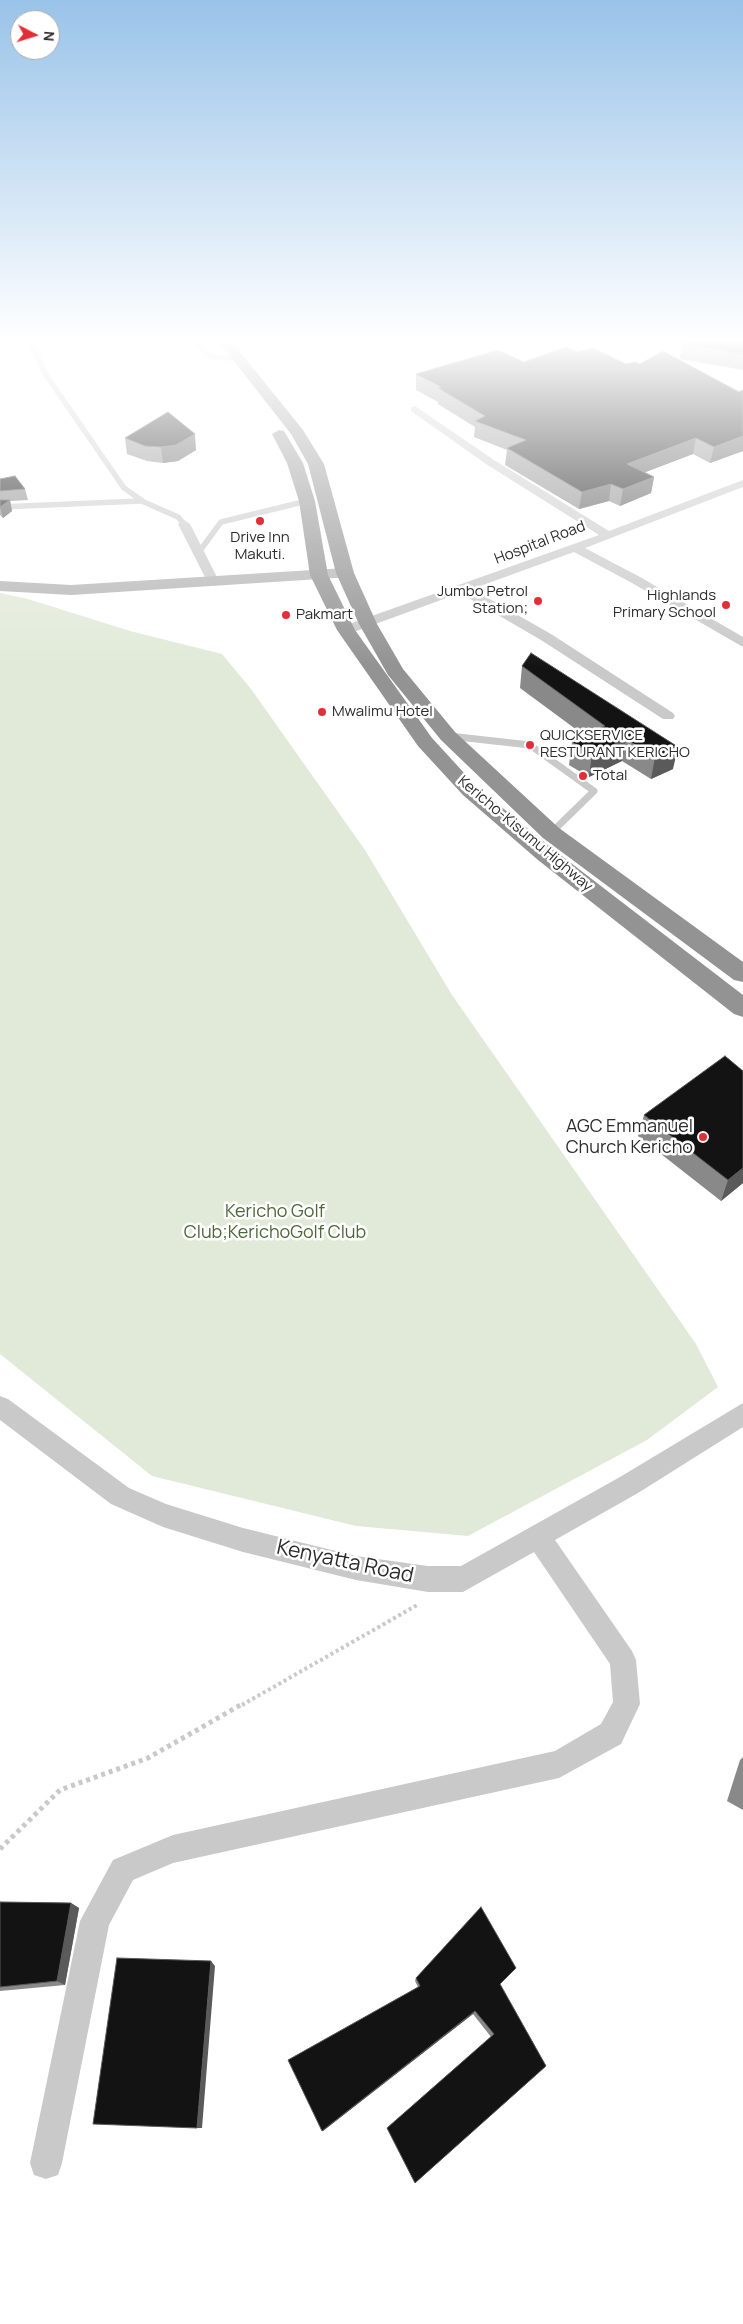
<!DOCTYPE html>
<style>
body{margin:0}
#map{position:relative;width:743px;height:2324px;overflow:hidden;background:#fff;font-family:Manrope,sans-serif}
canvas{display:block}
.north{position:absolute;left:10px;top:10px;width:50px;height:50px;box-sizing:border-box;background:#fff;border:1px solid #ababab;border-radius:50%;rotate:95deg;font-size:14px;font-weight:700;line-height:20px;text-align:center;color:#2c2c2c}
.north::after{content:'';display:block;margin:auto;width:18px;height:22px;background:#e32d37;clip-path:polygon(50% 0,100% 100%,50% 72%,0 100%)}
</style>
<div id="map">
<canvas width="743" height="2324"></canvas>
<div class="north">N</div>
</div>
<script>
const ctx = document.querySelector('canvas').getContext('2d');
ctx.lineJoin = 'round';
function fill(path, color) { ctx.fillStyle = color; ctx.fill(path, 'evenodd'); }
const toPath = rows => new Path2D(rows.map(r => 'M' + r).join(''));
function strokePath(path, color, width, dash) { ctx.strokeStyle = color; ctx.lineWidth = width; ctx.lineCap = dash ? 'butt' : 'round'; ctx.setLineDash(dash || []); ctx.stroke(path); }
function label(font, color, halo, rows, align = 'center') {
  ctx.font = font + ' Manrope,sans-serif'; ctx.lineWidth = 5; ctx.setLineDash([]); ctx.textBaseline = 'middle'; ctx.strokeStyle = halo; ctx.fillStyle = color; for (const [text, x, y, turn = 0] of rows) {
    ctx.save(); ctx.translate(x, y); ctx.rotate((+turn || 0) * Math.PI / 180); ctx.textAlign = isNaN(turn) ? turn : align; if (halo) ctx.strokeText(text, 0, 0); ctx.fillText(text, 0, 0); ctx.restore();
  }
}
const green = toPath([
 [0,593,28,599,130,631,222,654,251,689,365,850,452,995,696,1344,718,1387,647,1440,468,1536,356,1526,152,1476,0,1354]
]);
const pathFar1 = toPath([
 [242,1705,419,1604]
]);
const path = toPath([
 [0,1849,60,1790,148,1758,244,1703]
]);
const laneFar1 = toPath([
 [30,342,46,375,124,488,144,502,178,517,184,524],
 [194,342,211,357,237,358],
 [0,507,140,501],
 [199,552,221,522,307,501]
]);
const lane = toPath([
 [449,736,530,745,594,791,551,833]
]);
const street = toPath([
 [415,406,494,460,609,531,743,480,743,487,585,548,640,577,743,637,743,647,632,583,574,552,472,589,551,634,673,713,675,716,673,719,663,719,541,640,460,593,351,633,341,633,339,630,341,627,599,535,486,464,411,411,411,407,415,406],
 [184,520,190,524,219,581,217,584,213,585,207,581,178,524,184,520],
 [0,1396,8,1399,129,1488,166,1504,243,1528,356,1556,428,1566,461,1566,620,1477,743,1403,743,1427,638,1493,555,1540,632,1651,636,1660,640,1704,621,1744,559,1778,173,1863,133,1880,109,1925,62,2163,58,2175,46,2179,34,2175,30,2163,80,1921,113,1860,173,1835,555,1751,601,1724,613,1702,610,1664,534,1552,463,1592,428,1592,356,1580,243,1552,163,1527,111,1504,0,1420,0,1396]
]);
const secondary = toPath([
 [345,568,351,569,354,573,351,577,71,595,0,591,0,581,71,585,345,568]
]);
const highway = toPath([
 [219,342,232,342,303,430,324,464,354,573,377,624,403,669,455,732,559,828,743,962,743,982,734,980,543,838,441,740,388,675,359,624,336,573,308,464,291,434,219,342],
 [279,430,284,431,303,463,315,501,328,575,355,630,432,738,477,787,554,850,743,995,743,1017,734,1014,538,860,463,795,418,746,337,630,310,575,299,501,287,463,272,434,279,430]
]);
const wall = toPath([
 [682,342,743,342,743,370,680,359],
 [577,352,626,364,640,364,739,392,743,390,743,451,710,463,693,454,645,472,654,477,651,493,620,506,609,501,579,509,505,465,507,450,474,437,475,427,438,404,438,402,416,390,416,374,524,362],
 [125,438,196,450,178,461,163,463,147,461,127,454],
 [0,479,25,489,28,500,10,501,12,511,3,518,0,515],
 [522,666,673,769,651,779,622,761,589,777,569,765,572,742,585,736,520,688],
 [644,1115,743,1183,721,1201,638,1136],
 [743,1757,743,1810,727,1801,740,1760],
 [0,1902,71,1903,79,1908,65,1985,0,1991],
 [416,1978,500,1984,546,2066,415,2183,387,2128,491,2037,473,2014,323,2131,322,2131,418,1987,415,1981]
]);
const shadedWall = toPath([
 [195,434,196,450,178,461,163,463,161,447],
 [743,436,743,451,710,463,714,447],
 [696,438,693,454,625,480,627,464],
 [654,477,651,493,620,506,623,489],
 [611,484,609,501,579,509,582,492],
 [10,500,12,511,3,518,0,507],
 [626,739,622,761,589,777,592,754],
 [678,747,673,769,651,779,655,757],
 [743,1168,743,1183,721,1201,728,1180],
 [71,1903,79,1908,65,1985,57,1981],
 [211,1961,215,1966,202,2128,197,2128],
 [475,2011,473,2014,323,2131,322,2131]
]);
const building = toPath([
 [682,342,743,342,743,354,682,343,682,342],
 [566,347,577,352,593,348,626,364,635,362,640,364,663,351,739,392,743,390,743,436,714,447,696,438,627,464,654,477,623,489,611,484,582,492,507,448,526,440,475,421,485,416,438,388,441,387,416,374,498,350,524,362,566,347],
 [168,412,195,434,176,445,161,447,145,446,125,438,168,412],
 [15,476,25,489,0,491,0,479,15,476],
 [0,500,10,500,0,507,0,500],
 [531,653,678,747,655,757,626,739,592,754,572,742,605,726,522,666,531,653],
 [725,1056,743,1071,743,1168,728,1180,644,1115,725,1056],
 [0,1902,71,1903,57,1981,0,1987,0,1902],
 [481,1907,516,1968,500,1984,546,2066,415,2183,387,2128,494,2034,475,2011,322,2131,288,2060,420,1986,416,1978,481,1907],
 [117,1958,211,1961,197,2128,93,2124,117,1958]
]);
const markers = [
 [260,521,5,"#e32d37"],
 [538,601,5,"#e32d37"],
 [726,605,5,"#e32d37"],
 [286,615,5,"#e32d37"],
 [322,712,5,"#e32d37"],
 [530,745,5,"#e32d37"],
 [583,776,5,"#e32d37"],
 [703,1137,5,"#e32d37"]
];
const farPoinames = [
 ["Drive Inn",260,538,"center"],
 ["Makuti.",260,555,"center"],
 ["Jumbo Petrol",528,592,"right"],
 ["Station;",528,609,"right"],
 ["Highlands",716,596,"right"],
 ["Primary School",716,613,"right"],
 ["Pakmart",296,615],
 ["Mwalimu Hotel",332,712],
 ["QUICKSERVICE",540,736],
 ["RESTURANT KERICHO",540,753],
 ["Total",593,776]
];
const farStreetnames = [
 ["Hospital Road",540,543,-21],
 ["Kericho-Kisumu Highway",525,834,40]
];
const poiNames = [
 ["AGC Emmanuel",693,1127],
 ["Church Kericho",693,1148]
];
const parkNames = [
 ["Kericho Golf",275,1212],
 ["Club;KerichoGolf Club",275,1233]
];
const nearStreetnames = [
 ["Kenyatta Road",345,1562,12]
];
fill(green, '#e1ead9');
strokePath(pathFar1, '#c9c9c9', 4, [3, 3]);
strokePath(path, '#c9c9c9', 5, [4, 4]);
strokePath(laneFar1, '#c9c9c9', 5.5);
strokePath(lane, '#c9c9c9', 7);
fill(street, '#c9c9c9');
fill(secondary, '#b6b6b6');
fill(highway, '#939393');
fill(wall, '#898989');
fill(shadedWall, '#5a5a5a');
fill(building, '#131313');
strokePath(building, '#5a5a5a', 1);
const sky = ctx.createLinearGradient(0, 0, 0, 667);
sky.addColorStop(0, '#99c3e9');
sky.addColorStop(0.51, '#fff');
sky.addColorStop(1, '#ffffff00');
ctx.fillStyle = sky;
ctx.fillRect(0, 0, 743, 667);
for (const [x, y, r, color] of markers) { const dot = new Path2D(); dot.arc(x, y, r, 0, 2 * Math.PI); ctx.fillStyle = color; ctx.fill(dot); strokePath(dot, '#fff', 2); }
label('15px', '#2c2c2c', '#fff', farPoinames, 'left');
label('15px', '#2c2c2c', '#fff', farStreetnames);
label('18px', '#2c2c2c', '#fff', poiNames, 'right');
label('18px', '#4e663a', '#fff', parkNames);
label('21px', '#2c2c2c', '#fff', nearStreetnames);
</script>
